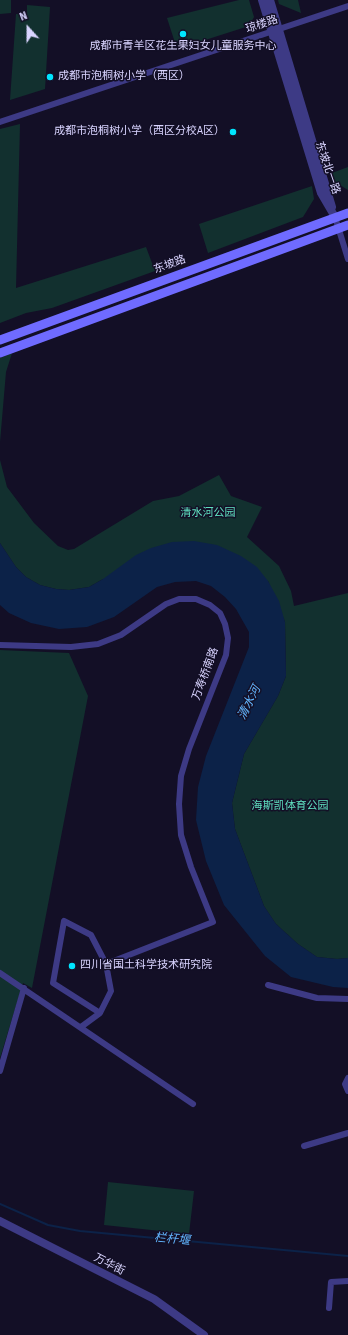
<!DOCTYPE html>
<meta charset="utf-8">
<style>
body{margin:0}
#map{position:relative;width:348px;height:1335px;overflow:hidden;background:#130f26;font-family:"Source Sans 3",sans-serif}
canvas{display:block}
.north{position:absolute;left:8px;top:8px;width:40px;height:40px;-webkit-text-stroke:3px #130f26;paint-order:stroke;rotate:339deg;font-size:11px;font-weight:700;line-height:16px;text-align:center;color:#d9d4ff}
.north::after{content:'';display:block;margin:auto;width:14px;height:18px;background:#d9d4ff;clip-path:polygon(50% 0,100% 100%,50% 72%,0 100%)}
</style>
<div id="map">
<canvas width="348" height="1335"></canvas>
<div class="north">N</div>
</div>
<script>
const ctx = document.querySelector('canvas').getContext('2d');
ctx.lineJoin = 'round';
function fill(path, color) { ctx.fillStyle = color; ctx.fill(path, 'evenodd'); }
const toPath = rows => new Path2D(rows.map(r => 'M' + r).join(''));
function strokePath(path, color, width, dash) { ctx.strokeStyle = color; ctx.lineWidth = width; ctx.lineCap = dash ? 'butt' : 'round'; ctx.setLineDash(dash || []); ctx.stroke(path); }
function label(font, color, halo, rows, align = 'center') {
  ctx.font = font + ' "Source Sans 3","Noto Sans SC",sans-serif'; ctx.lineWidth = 3; ctx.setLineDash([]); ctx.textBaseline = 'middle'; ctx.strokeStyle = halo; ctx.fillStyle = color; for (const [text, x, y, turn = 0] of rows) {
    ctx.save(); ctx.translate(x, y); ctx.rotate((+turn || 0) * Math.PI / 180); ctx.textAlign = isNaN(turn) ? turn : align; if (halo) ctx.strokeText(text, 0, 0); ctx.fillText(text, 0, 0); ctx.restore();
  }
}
const green = toPath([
 [0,0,11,0,11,13,0,14],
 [239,0,249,0,254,17,249,26,177,49,167,18],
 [278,0,298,0,301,13,279,4],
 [27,5,50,7,45,89,10,100,16,14,27,14],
 [20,124,16,288,146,247,155,271,52,308,26,313,0,323,0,129],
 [348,167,348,190,335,182,332,173],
 [312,186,314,199,303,217,208,253,199,224],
 [12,353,6,372,0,442,0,358],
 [0,460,7,487,34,523,58,546,68,550,74,549,153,501,179,496,219,475,231,496,262,507,247,537,279,566,291,591,294,606,348,593,348,958,337,959,317,957,298,944,276,924,264,906,235,829,232,803,244,754,278,696,286,676,285,622,268,581,103,579,89,587,69,590,56,589,40,585,26,577,16,567,0,543],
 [0,650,69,653,88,696,32,988,23,983,0,1058],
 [108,1182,194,1191,189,1234,104,1225]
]);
const water = toPath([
 [194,541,217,545,241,556,257,567,268,581,279,601,285,622,286,676,278,696,244,754,232,803,235,829,264,906,276,924,298,944,317,957,337,959,348,958,348,988,333,987,291,977,265,956,224,905,206,861,196,820,198,787,206,756,249,647,249,632,236,609,225,597,211,586,196,581,175,582,157,587,114,617,87,627,59,629,31,623,9,613,0,605,0,543,16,567,26,577,40,585,56,589,69,590,89,587,103,579,136,555,151,548,172,542]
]);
const stream = toPath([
 [0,1204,48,1225,80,1231,348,1256]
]);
const minor = toPath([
 [0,122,348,6],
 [335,217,348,259],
 [0,645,71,647,98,644,121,635,166,604,179,599,196,599,210,605,220,613,225,624,228,638,226,655,189,749,181,776,179,804,181,835,191,867,213,922,106,964],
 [0,973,193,1104],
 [268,985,317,998,348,999],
 [81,1027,100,1013,111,991,106,964,91,935,64,921,53,983,100,1013],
 [0,1071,24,988],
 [348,1078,345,1084,348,1091],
 [304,1146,348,1133],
 [329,1308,331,1282,348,1281]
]);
const tertiary = toPath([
 [262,0,321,193,335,217],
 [270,0,332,207],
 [0,1221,154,1299,204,1335]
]);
const secondary = toPath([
 [0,340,348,213],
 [0,353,348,225]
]);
const markers = [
 [183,34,4,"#00e5ff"],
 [50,77,4,"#00e5ff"],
 [233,132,4,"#00e5ff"],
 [72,966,4,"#00e5ff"]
];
const streetNames = [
 ["琼楼路",262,25,-18],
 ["东坡北一路",327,168,71],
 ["东坡路",170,265,-20],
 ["万寿桥南路",206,674,-70],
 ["万华街",109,1265,27]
];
const poiNames = [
 ["成都市青羊区花生果妇女儿童服务中心",183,47,"center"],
 ["成都市泡桐树小学（西区）",58,77],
 ["成都市泡桐树小学（西区分校A区）",225,132,"right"],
 ["四川省国土科学技术研究院",80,966]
];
const parkNames = [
 ["清水河公园",208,514],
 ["海斯凯体育公园",290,807]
];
const waterNames = [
 ["清水河",250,703,-63],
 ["栏杆堰",172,1240,5]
];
fill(green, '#12302f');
fill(water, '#0c2248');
strokePath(stream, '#0c2248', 2);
strokePath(minor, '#3d3a85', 6);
strokePath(tertiary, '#3d3a85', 8);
strokePath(secondary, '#6f6bff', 9);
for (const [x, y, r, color] of markers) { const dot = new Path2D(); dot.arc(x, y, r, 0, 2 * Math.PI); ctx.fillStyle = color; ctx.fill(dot); strokePath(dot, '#130f26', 1.5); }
label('11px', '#d9d4ff', '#130f26', streetNames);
label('11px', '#d9d4ff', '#130f26', poiNames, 'left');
label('11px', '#5fe0c0', '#130f26', parkNames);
label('italic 12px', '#62b6ff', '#130f26', waterNames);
</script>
